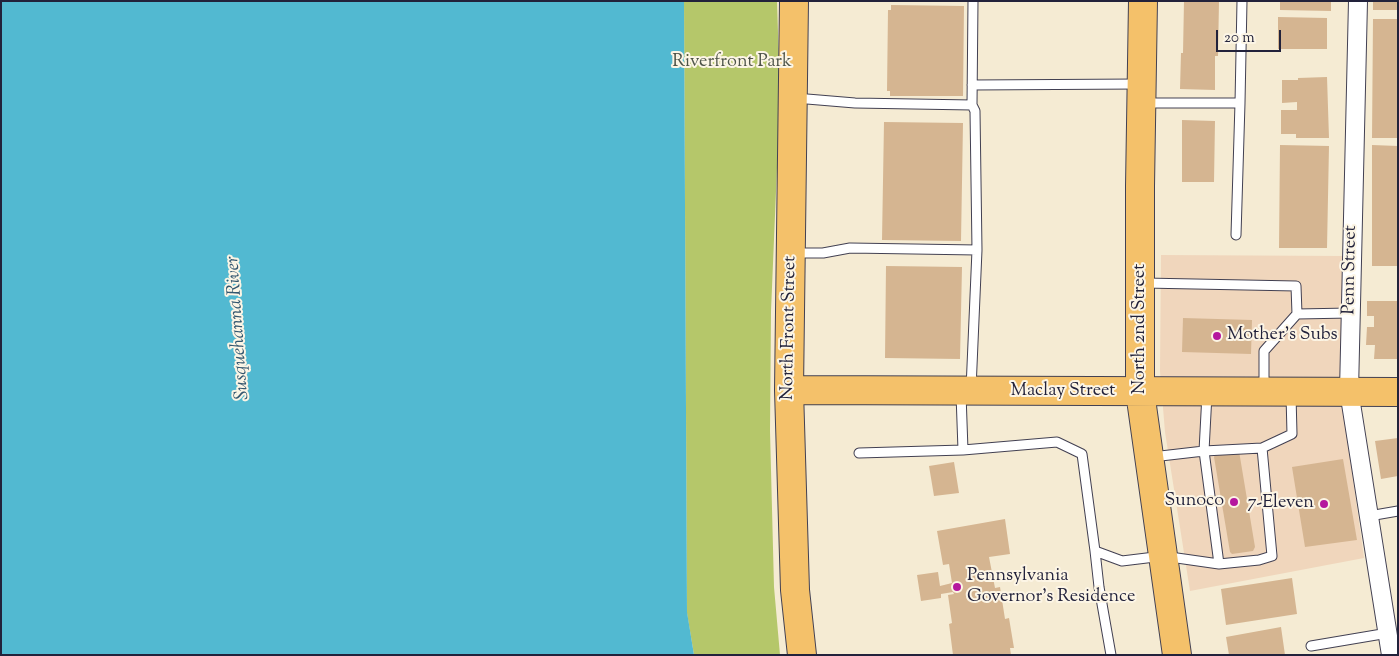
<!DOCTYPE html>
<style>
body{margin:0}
#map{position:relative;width:1399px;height:656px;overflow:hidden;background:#f5ebd3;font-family:"Sorts Mill Goudy",serif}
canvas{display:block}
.frame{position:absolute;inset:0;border:2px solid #22223b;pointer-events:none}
.scale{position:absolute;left:1216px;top:30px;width:65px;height:22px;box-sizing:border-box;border:2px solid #22223b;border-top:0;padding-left:6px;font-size:15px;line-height:18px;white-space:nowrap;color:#22223b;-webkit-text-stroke:4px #fcf5e5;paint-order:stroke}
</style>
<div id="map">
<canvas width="1399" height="656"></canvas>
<div class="frame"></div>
<div class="scale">20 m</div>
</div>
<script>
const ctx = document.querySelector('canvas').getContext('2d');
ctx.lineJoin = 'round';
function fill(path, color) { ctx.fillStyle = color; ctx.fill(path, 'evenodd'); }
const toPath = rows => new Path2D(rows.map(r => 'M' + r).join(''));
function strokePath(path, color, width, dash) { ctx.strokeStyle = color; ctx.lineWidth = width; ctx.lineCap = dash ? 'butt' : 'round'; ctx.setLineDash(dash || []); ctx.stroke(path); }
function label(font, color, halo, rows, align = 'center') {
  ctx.font = font + ' "Sorts Mill Goudy",serif'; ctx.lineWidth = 4; ctx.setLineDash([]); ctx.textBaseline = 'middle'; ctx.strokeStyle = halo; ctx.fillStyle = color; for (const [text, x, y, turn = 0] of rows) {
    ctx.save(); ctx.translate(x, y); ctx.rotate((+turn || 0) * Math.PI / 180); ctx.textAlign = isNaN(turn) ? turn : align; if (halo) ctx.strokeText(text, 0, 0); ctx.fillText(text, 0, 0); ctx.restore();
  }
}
const built = toPath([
 [1161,255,1344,256,1344,414,1364,558,1190,591,1165,432,1160,371]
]);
const green = toPath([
 [684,1,777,1,780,96,771,311,770,431,774,587,780,655,694,655,687,613]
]);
const water = toPath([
 [1,1,684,1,687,612,694,655,1,655]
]);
const building = toPath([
 [1184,1,1219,1,1218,56,1215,56,1215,90,1180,89,1181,53,1183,53],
 [1280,1,1331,1,1331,11,1280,10],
 [1373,1,1398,1,1398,10,1373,10],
 [891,5,964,6,963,96,890,96,890,91,887,91,888,10,891,10],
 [1278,17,1327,18,1327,49,1278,49],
 [1373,19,1398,19,1398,138,1372,138],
 [1327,77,1329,138,1296,138,1296,134,1281,134,1281,110,1297,110,1297,102,1282,103,1282,80,1298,80,1298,78],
 [1182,120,1215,121,1214,182,1182,182],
 [884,122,963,123,961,241,882,240],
 [1280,145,1329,146,1327,248,1279,248],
 [1372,145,1398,146,1398,266,1372,266],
 [886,266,962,267,960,359,885,358],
 [1367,301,1398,301,1398,359,1374,359,1375,345,1366,345,1367,327,1374,327,1374,316,1367,316],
 [1183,318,1252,320,1251,354,1182,352],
 [1398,438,1398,476,1381,479,1375,441],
 [1239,451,1255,547,1253,551,1232,554,1230,552,1214,457,1216,453],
 [1343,459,1357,540,1305,547,1292,467],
 [954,462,959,493,934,496,929,466],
 [1005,519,1010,554,989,557,995,588,1000,587,1005,619,1009,618,1014,648,1010,648,1011,655,953,655,949,624,952,623,948,595,954,594,953,592,941,594,941,598,921,601,917,575,938,572,940,586,952,583,949,564,943,565,937,531],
 [1292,578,1297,614,1226,625,1221,589],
 [1281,627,1285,655,1229,655,1226,637]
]);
const service = toPath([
 [973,1,972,105,975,111,977,250],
 [972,85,1139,84],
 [795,98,855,103,972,105],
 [1145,103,1240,103,1242,1],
 [1236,235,1240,103],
 [794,253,823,253,850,248,977,250,971,389],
 [1144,283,1296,286,1297,314,1350,313],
 [1264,389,1264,351,1297,314],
 [963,450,1057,442,1082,454,1095,551,1122,561,1163,556,1219,564,1204,451,1207,394],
 [859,453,963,450,961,394],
 [1152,457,1204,451,1262,448,1292,434,1291,395],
 [1369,516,1398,511],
 [1095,551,1099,587,1111,655],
 [1219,564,1259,560,1272,556,1262,448],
 [1311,646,1388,633]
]);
const minor = toPath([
 [1358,1,1349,391,1391,655]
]);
const primary = toPath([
 [794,1,789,390,795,590,802,655],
 [1143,1,1140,186,1140,392,1177,655],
 [789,390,1398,392]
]);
const markers = [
 [1217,336,5,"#b5179e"],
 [1234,502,5,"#b5179e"],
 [1324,504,5,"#b5179e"],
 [957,587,5,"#b5179e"]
];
const parkNames = [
 ["Riverfront Park",732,63]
];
const streetNames = [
 ["Penn Street",1351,270,-89],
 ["North Front Street",790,328,-89],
 ["North 2nd Street",1141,329,-90],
 ["Maclay Street",1063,392]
];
const poiNames = [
 ["Mother's Subs",1227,336],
 ["Sunoco",1224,502,"right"],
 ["7-Eleven",1314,504,"right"],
 ["Pennsylvania",967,577],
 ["Governor's Residence",967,598]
];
const waterNames = [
 ["Susquehanna River",239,328,-94]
];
fill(built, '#f0d6bc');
fill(green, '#b5c76a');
fill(water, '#52b9d1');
fill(building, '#d5b591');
strokePath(service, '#424052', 11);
strokePath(minor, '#424052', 20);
strokePath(primary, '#424052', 30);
strokePath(service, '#fff', 9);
strokePath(minor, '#fff', 18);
strokePath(primary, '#f4c16a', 28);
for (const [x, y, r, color] of markers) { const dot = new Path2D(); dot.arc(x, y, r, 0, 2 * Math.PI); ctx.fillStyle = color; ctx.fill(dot); strokePath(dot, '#fcf5e5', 2); }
label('18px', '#4e5449', '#fcf5e5', parkNames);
label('18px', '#22223b', '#fcf5e5', streetNames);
label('18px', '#22223b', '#fcf5e5', poiNames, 'left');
label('italic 19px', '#335770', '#fcf5e5', waterNames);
</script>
